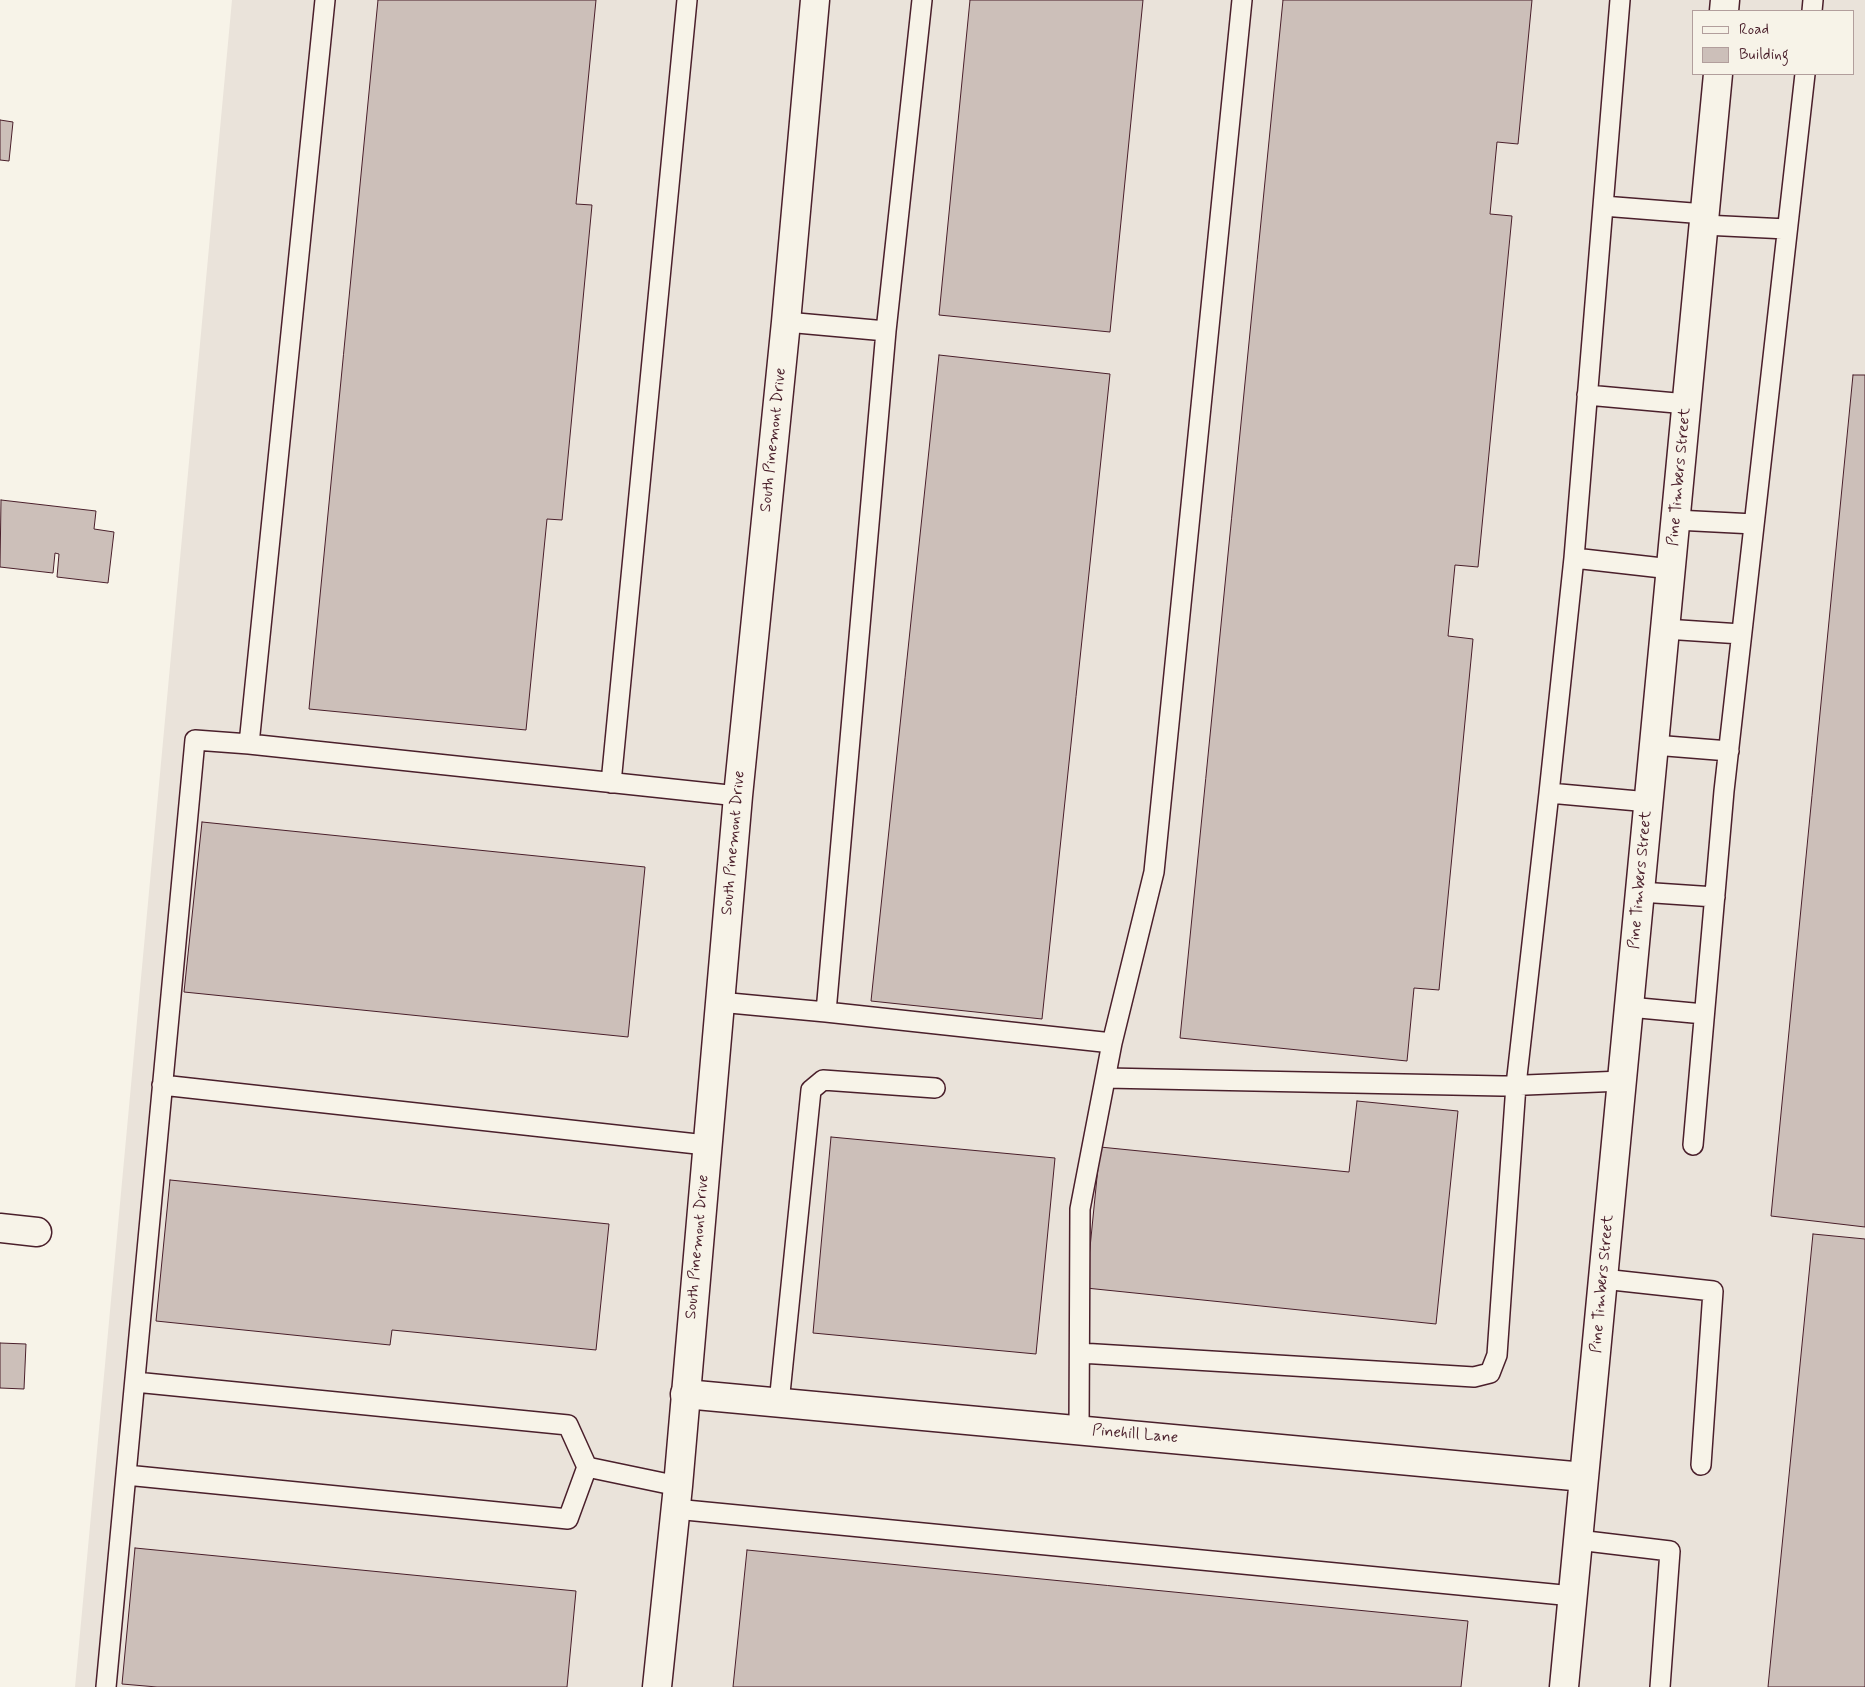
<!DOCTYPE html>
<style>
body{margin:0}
#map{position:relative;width:1865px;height:1687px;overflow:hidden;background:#f7f3e8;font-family:Mynerve,sans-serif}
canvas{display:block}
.legend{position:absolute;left:1692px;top:10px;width:162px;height:65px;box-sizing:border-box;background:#f7f3e8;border:1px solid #b29e9c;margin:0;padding:6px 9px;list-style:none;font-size:15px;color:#4a1f2b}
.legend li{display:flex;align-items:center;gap:10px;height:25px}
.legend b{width:25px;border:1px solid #b29e9c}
</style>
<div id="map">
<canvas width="1865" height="1687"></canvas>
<ul class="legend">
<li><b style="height:6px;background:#f7f3e8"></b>Road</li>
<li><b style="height:14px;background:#ccbfb9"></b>Building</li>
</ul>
</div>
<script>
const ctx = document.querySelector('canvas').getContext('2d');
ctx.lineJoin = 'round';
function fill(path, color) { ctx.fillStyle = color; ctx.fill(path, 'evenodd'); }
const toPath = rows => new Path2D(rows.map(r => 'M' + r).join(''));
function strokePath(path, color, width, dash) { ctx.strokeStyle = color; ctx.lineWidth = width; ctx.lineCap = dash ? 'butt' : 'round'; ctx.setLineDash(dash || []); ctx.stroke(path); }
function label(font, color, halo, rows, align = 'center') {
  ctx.font = font + ' Mynerve,sans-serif'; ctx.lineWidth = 5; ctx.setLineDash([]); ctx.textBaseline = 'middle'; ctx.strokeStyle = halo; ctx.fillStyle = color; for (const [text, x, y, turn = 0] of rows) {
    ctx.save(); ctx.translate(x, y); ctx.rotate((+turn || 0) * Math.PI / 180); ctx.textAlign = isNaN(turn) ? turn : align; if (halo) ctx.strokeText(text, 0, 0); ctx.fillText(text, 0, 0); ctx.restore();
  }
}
const built = toPath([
 [232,0,1865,0,1865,1687,75,1687],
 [1694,11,1854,11,1854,74,1694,74]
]);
const building = toPath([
 [378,0,596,0,576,204,592,205,562,520,547,519,526,730,309,709,378,0],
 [970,0,1143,0,1110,332,939,315,970,0],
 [1283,0,1532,0,1518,144,1497,142,1490,214,1512,216,1478,567,1455,565,1448,636,1473,639,1439,990,1414,988,1407,1061,1180,1038,1283,0],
 [0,120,13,122,9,161,0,160,0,120],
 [939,355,1110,374,1042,1019,871,1001,939,355],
 [1853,375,1865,375,1865,1227,1771,1216,1853,375],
 [1,500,96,511,94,529,114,532,108,583,57,577,59,554,55,553,53,573,0,567,1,500],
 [202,822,645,867,628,1037,184,992,202,822],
 [1357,1101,1458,1111,1436,1324,1086,1288,1100,1147,1349,1172,1357,1101],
 [831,1137,1055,1158,1036,1354,813,1333,831,1137],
 [170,1180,609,1224,596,1350,392,1330,390,1345,156,1321,170,1180],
 [1813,1234,1865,1239,1865,1687,1768,1687,1813,1234],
 [0,1343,26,1344,24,1389,0,1388,0,1343],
 [135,1548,576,1591,567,1687,157,1687,122,1684,135,1548],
 [747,1550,1468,1621,1461,1687,733,1687,747,1550]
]);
const lane = toPath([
 [325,0,249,744,738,796],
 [1812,11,1813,0],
 [1603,206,1705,214],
 [1704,225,1787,229],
 [786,322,886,331],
 [1587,395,1687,404],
 [1676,520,1754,524],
 [1574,558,1620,0],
 [1665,629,1741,634],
 [1654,745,1729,751],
 [611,783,687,0],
 [1549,793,1574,558,1671,569],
 [1640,892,1715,897],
 [719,1002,826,1012,886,331,922,0],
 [1629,1007,1704,1014],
 [826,1012,1112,1043],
 [1106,1078,1502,1086,1622,1081],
 [162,1085,706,1145],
 [1693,1145,1724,791,1805,74],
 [1603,1279,1713,1291,1701,1465],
 [1080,1353,1474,1377,1490,1373,1497,1355,1516,1085,1549,793,1649,802],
 [135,1382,568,1425,587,1467,678,1486],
 [779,1403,811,1090,823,1080,935,1088],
 [1079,1430,1080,1209,1112,1043,1154,872,1242,0],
 [126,1475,568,1519,587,1467],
 [675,1509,1573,1596],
 [1578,1540,1670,1551,1660,1687],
 [106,1687,195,740,249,744]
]);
const street = toPath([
 [1724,11,1725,0],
 [0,1228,37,1232],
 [685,1394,1584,1477],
 [1564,1687,1718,74]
]);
const secondary = toPath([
 [657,1687,678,1486,738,796,786,322,815,0]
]);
const streetNames = [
 ["South Pinemont Drive",774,440,-84],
 ["Pine Timbers Street",1680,477,-85],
 ["South Pinemont Drive",734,843,-85],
 ["Pine Timbers Street",1641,880,-85],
 ["South Pinemont Drive",698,1247,-85],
 ["Pine Timbers Street",1603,1284,-85],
 ["Pinehill Lane",1135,1435,5]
];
fill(built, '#eae3da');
fill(building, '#ccbfb9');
strokePath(building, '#4a1f2b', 1);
strokePath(lane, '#4a1f2b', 22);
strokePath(street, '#4a1f2b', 31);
strokePath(secondary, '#4a1f2b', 31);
strokePath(lane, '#f7f3e8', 19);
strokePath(street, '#f7f3e8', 28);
strokePath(secondary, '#f7f3e8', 28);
label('16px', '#4a1f2b', '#f7f3e8', streetNames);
</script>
